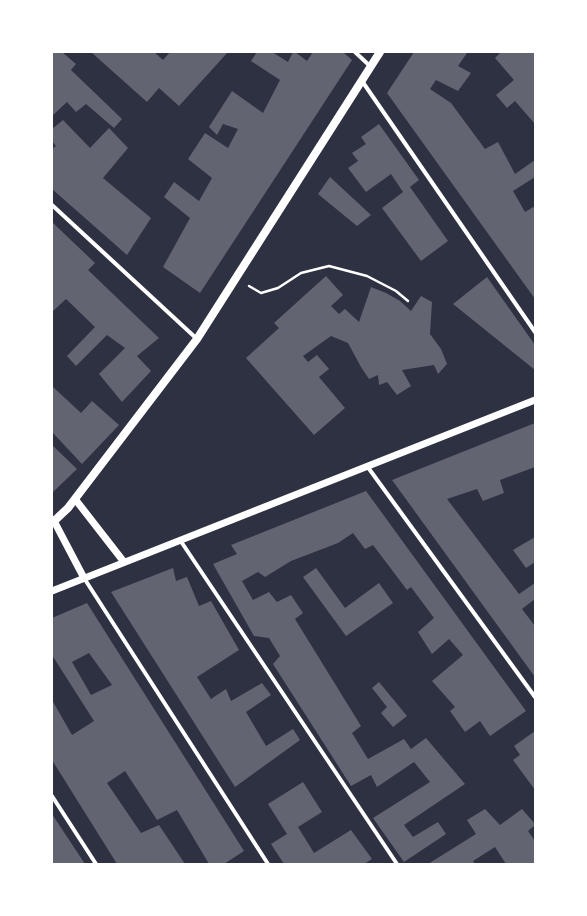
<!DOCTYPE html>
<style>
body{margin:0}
#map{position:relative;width:587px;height:916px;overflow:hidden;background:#2d3142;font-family:Raleway,sans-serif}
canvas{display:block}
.frame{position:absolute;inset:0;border:53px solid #fff;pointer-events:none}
</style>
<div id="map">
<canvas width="587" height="916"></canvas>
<div class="frame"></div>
</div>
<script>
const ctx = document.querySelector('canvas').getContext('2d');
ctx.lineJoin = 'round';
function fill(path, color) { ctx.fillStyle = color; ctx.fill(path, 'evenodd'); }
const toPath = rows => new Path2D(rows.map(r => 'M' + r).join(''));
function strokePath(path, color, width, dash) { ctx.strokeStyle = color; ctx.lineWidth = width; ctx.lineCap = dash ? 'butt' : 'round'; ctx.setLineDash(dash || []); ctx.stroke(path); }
const building = toPath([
 [52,52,62,52,76,64,71,70,122,119,114,128,86,104,76,112,67,102,52,116],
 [91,52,154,52,163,60,170,52,228,52,179,106,159,88,147,102],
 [257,52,272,52,288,62,293,52,295,52,307,61,313,52,343,52,352,60,200,293,163,267,190,218,164,197,174,182,199,201,212,178,188,159,205,133,228,148,238,129,223,124,217,135,209,127,232,91,263,113,280,80,251,61],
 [414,52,464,52,467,53,458,66,471,73,458,91,436,80,430,89,451,103,485,149,498,142,515,174,535,160,535,177,513,191,525,212,535,206,535,299,387,93],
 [501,52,535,52,535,124,515,101,507,108,496,95,514,80,495,58],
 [63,120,90,148,109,128,128,148,103,178,151,218,127,255,52,189,52,149,56,146,52,141,52,129],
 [379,124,419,180,410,187,448,241,421,261,382,208,403,192,391,174,366,192,348,168,358,161,352,153,366,144,361,137],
 [330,177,371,215,357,226,318,194],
 [52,222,95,263,88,270,159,338,137,356,151,371,122,402,99,374,125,348,107,335,76,366,67,356,95,327,66,299,52,312],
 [326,276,343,295,331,306,339,314,345,309,359,322,371,287,386,293,400,301,411,311,421,296,432,302,430,334,441,349,447,364,438,374,434,365,402,370,411,386,397,395,387,382,379,385,378,375,369,379,361,367,348,343,331,336,303,356,308,362,317,355,329,369,319,377,345,408,314,435,246,358,279,328,274,323],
 [487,277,535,345,535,370,453,304],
 [52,386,81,413,92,401,119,425,82,464,52,432],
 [535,423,535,467,500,480,504,493,483,501,477,489,447,499,519,594,535,583,535,599,522,609,535,626,535,677,392,480],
 [52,445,77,469,52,493],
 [366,491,526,711,490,736,480,721,465,732,450,711,455,707,432,681,463,655,449,639,432,654,418,632,434,618,411,587,407,590,373,545,365,549,353,533,338,543,291,561,265,577,258,572,242,581,253,600,269,592,277,602,291,595,303,613,295,619,361,726,352,733,368,759,404,739,411,749,426,738,465,784,404,825,413,837,438,822,446,834,404,862,373,818,430,782,414,762,377,787,371,775,351,786,273,664,280,656,269,638,254,636,213,564,237,554,231,545],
 [535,537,535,562,526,568,513,550],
 [173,568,176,581,187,577,199,606,211,601,239,650,197,677,211,699,226,689,231,701,262,683,271,695,246,712,266,746,293,729,300,740,235,787,111,592],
 [316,568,345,608,379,583,393,603,346,636,303,577],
 [87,603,244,851,224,864,209,864,177,810,157,820,125,771,107,783,141,833,159,825,185,864,117,864,52,760,52,700,72,735,94,721,52,655,52,618],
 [89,653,112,685,91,695,72,662],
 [379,682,407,716,393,727,381,713,387,707,372,688],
 [535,731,535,790,513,760,520,755,514,746],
 [303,782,322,812,298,827,314,853,351,830,372,859,364,864,284,864,271,844,287,834,268,804],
 [485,809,500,825,522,809,535,824,535,825,528,831,535,841,535,864,506,864,495,847,473,861,475,864,428,864,476,834,467,820],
 [52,814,85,864,52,864]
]);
const path = toPath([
 [249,286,261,293,278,288,301,273,329,266,367,276,396,291,408,301]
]);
const minor = toPath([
 [355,52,370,66],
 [362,81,535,332],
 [52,205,197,339],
 [367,466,535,697],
 [180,540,397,864],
 [84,578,268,864],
 [52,796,96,864]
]);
const tertiary = toPath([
 [75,499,124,562],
 [54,521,84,578],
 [52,591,535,400]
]);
const secondary = toPath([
 [52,523,68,508,197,339,380,52]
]);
fill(building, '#626471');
strokePath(path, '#fff', 2.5);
strokePath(minor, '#fff', 4);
strokePath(tertiary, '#fff', 7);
strokePath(secondary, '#fff', 8);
</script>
